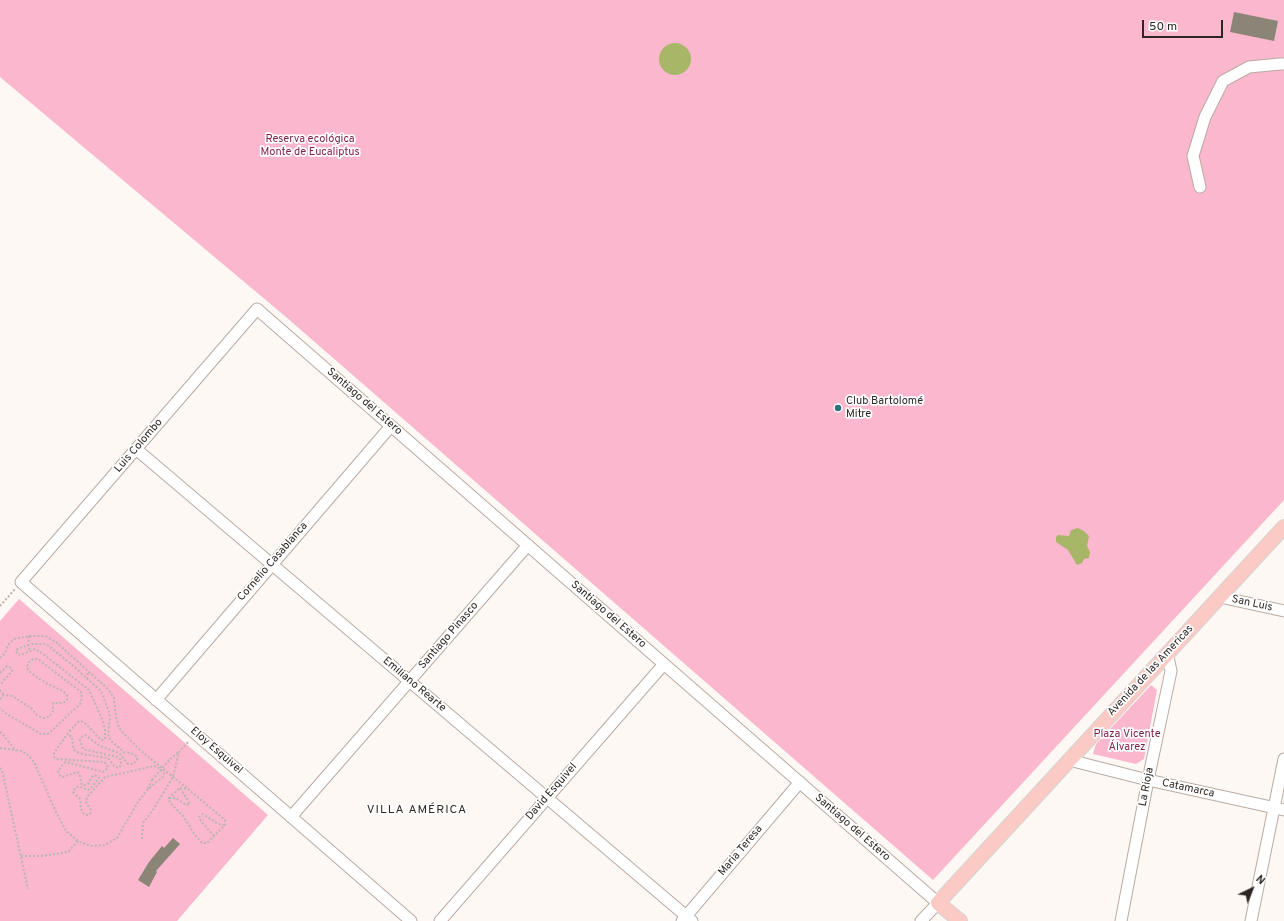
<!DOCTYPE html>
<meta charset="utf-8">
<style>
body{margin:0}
#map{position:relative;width:1284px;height:921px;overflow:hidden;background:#fef8f4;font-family:Overpass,sans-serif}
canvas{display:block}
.north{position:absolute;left:1232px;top:869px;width:40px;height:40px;-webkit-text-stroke:3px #fff;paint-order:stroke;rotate:43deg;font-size:11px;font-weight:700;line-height:16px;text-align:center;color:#2c2723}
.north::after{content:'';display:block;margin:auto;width:14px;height:18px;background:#2c2723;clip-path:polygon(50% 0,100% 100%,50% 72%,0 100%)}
.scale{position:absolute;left:1142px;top:20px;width:81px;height:18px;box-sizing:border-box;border:2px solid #2c2723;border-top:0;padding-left:5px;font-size:12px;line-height:14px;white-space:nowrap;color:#2c2723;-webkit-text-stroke:3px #fff;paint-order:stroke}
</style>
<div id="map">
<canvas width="1284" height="921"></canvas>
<div class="north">N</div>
<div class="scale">50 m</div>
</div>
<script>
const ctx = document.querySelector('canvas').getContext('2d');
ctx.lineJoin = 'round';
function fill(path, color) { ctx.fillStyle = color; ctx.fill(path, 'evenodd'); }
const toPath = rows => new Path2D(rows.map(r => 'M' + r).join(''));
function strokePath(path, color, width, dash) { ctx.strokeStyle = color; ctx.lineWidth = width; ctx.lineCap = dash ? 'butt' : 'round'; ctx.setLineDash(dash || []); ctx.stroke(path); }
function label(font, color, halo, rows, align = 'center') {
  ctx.font = font + ' Overpass,sans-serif'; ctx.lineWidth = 3.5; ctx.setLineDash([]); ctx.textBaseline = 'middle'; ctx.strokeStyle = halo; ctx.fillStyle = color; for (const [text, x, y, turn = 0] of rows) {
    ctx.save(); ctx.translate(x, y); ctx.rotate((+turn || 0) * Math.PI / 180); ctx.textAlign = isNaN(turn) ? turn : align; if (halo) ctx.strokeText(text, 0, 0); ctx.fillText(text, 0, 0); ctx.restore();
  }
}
const green = toPath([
 [0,0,1284,0,1284,500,933,880,286,317,0,77],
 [19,599,268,815,177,921,0,921,0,621],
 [1151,685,1157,690,1144,759,1136,764,1093,754,1096,744]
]);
const water = toPath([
 '659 59a16 16 0 1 1 32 0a16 16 0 1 1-32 0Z',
 [1078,528,1084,531,1089,536,1087,546,1090,552,1089,558,1084,559,1082,563,1077,565,1068,550,1056,542,1056,537,1058,535,1069,536,1071,530]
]);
const building = toPath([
 [1234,12,1278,21,1274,41,1230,32],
 [173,838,180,844,156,871,157,872,149,887,138,880,149,862,162,846,164,848]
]);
const path = toPath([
 [0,606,15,589],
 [29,636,28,645,30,651],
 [0,658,5,653,8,645,14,639,29,636,45,636,56,642,109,690,114,698,116,717,119,728,126,736,141,751,188,789],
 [0,673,7,666,11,668,12,671,0,685],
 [87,679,88,671],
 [0,690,4,695],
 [0,699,4,695,12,696,31,708,37,715,43,718,49,717,53,711,53,703,63,703,67,700,67,695,63,691,46,683,31,673,27,668,28,663,33,659,38,659,81,692,82,698,80,704,48,734,41,734,5,713,0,708],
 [0,732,4,736,16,751],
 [0,748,22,751,28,755,34,762,56,812,66,831,78,841,91,846,105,845,117,838,138,802,147,790,163,777,164,773,159,768,154,766,105,777,87,797,86,802,91,810,90,814,87,815,84,814,81,809,80,799,73,792,75,788,78,787,81,787,88,790,92,787,99,778,97,776,94,775,91,778,89,783,85,785,82,785,79,773,77,772,63,777,60,776,58,771,59,769,61,768,63,764,66,762,103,772,108,768,107,764,103,762,56,759,54,757,54,753,68,733,78,722,81,721,86,724,101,740,104,740,105,738,105,729,102,719,89,690,42,653,35,649,21,655,17,654,16,650,22,647,32,644,46,644,71,664,101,691,109,712,110,719,108,734,110,740,124,752,134,754,137,757,137,760,133,764,128,764,119,753,100,746,85,735,82,737,80,740,83,749,117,757,121,760,121,765,119,768,115,767,108,758,82,754,75,751,73,746,72,737,69,735,67,735],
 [170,759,179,752],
 [0,768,2,770,28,889],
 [180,788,188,789,225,820,225,825,207,843,202,843,195,835,183,816,170,803,169,798,180,788],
 [148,789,152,780],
 [169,798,176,798,186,805,190,804,189,802,180,788],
 [214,836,201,821,199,817,203,814,218,824,225,825],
 [142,839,143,823,153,810,173,777,179,752,189,741],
 [21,856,42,856,68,852,78,841]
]);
const minor = toPath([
 [1200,187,1193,156,1205,117,1223,81,1249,67,1280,64,1284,64],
 [136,449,692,921],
 [1220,597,1284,611],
 [156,700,391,426],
 [1069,760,1148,780,1284,810],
 [291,817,528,545],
 [411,921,21,582,257,309,938,903,921,921],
 [440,921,664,664],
 [682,921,800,782],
 [1121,921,1148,780,1171,671,1167,653],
 [1251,921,1284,759]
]);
const major = toPath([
 [960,921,938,903,1284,527]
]);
const pathBridge = toPath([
 [152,780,170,759]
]);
const markers = [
 [838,408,4,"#2a737c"]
];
const parkNames = [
 ["Reserva ecológica",310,140],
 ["Monte de Eucaliptus",310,153],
 ["Plaza Vicente",1127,735],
 ["Álvarez",1127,748]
];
const streetNames = [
 ["Santiago del Estero",364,402,41],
 ["Luis Colombo",139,446,-49],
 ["Cornelio Casablanca",273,562,-49],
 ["San Luis",1252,604,12],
 ["Santiago del Estero",608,615,41],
 ["Santiago Pinasco",449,636,-49],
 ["Avenida de las Americas",1151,671,-47],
 ["Emiliano Rearte",414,685,40],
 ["Eloy Esquivel",216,751,41],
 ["La Rioja",1147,787,-79],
 ["Catamarca",1188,789,12],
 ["David Esquivel",552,792,-49],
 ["Santiago del Estero",852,828,41],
 ["Maria Teresa",741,851,-50]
];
const poiNames = [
 ["Club Bartolomé",846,402],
 ["Mitre",846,415]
];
const neighbourhoodNames = [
 ["VILLA AMÉRICA",417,811]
];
fill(green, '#fbb7cd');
fill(water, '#a8b667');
fill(building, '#8b8577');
strokePath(minor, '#baaba1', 13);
strokePath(major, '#d5d4d3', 16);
strokePath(path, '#bab5b1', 2, [2, 2]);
strokePath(minor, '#fff', 11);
strokePath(major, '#fccac4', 14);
strokePath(pathBridge, '#bab5b1', 2, [2, 2]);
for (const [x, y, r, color] of markers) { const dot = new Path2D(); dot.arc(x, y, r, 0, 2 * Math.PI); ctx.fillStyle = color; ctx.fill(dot); strokePath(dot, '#fff', 1.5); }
label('11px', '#7d1e48', '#fff', parkNames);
label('11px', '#2c2723', '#fff', streetNames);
label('11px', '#2c2723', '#fff', poiNames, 'left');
ctx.letterSpacing = '1px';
label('12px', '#2c2723', '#fff', neighbourhoodNames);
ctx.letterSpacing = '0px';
</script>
